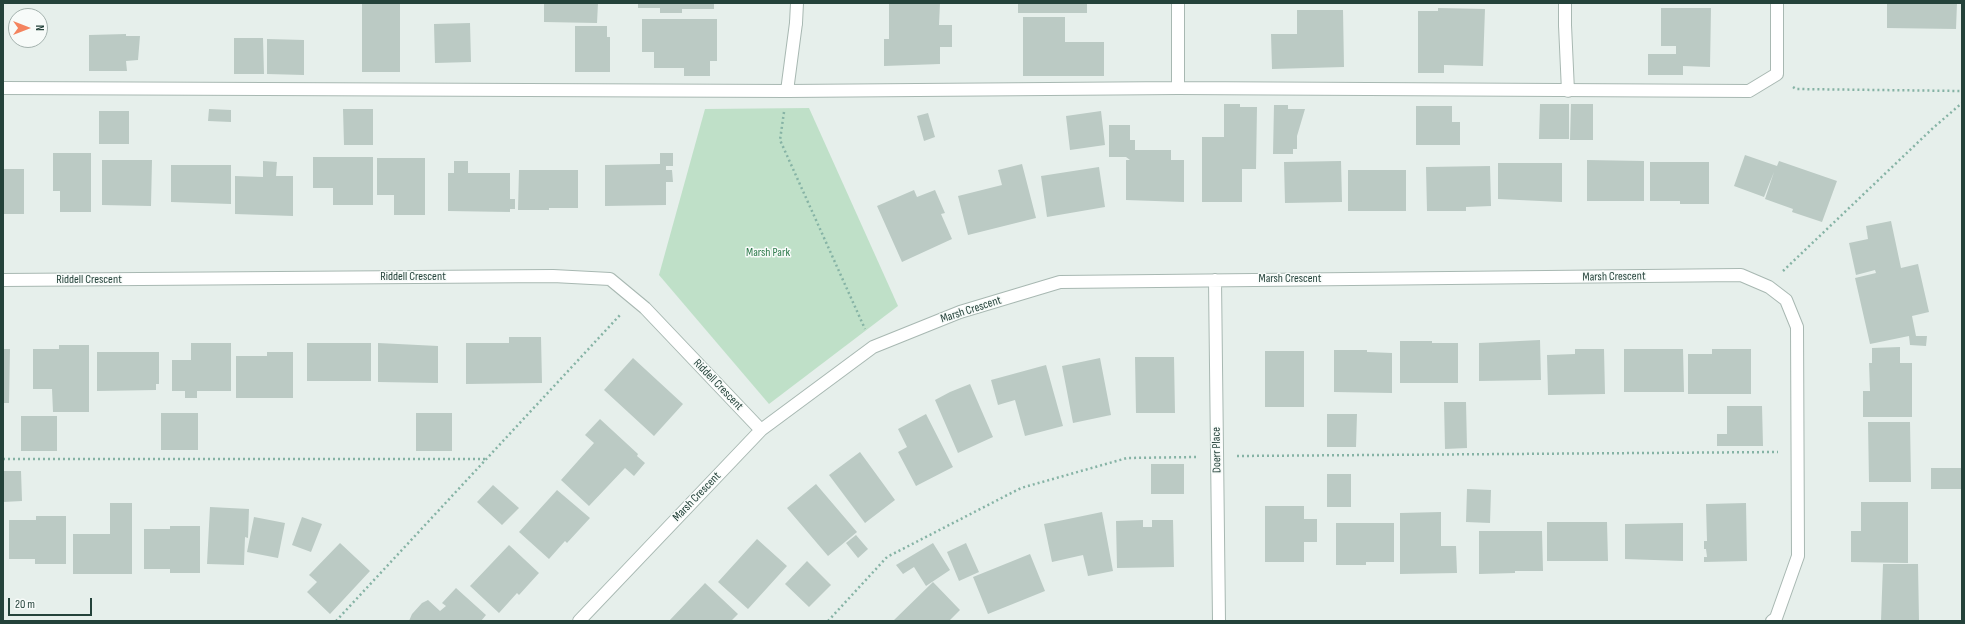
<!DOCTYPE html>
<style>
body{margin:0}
#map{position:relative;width:1965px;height:624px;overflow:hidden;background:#e6efeb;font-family:"Sofia Sans Condensed",sans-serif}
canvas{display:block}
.frame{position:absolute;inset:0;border:4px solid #24423a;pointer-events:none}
.north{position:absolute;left:8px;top:8px;width:40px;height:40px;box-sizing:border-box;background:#f7fbf9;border:1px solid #a3b1ad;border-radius:50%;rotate:90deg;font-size:11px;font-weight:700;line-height:16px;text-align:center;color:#24423a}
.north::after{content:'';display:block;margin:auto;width:14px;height:18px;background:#f4845f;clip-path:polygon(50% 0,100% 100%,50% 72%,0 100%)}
.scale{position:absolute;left:8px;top:598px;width:84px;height:18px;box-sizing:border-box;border:2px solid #24423a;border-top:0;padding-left:5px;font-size:12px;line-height:14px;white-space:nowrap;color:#24423a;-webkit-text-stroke:3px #f7fbf9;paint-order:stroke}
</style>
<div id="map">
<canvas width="1965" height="624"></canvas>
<div class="frame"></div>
<div class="north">N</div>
<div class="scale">20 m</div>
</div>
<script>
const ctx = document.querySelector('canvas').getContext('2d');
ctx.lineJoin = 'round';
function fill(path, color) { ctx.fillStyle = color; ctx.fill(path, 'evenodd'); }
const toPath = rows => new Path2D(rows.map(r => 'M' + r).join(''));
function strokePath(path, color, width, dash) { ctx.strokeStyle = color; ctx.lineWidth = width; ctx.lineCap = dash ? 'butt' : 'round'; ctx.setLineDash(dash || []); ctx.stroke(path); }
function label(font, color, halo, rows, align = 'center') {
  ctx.font = font + ' "Sofia Sans Condensed",sans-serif'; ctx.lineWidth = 3; ctx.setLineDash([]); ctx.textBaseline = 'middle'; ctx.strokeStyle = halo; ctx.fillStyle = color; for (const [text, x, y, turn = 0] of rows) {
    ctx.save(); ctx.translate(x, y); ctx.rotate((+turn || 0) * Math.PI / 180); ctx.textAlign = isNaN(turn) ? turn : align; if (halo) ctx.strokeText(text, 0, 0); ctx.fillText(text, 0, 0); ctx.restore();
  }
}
const green = toPath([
 [809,108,898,306,769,404,659,275,705,109]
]);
const building = toPath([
 [362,3,400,3,400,72,362,72],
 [544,3,598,3,597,23,544,22],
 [638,3,714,3,714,9,682,9,682,13,660,13,660,8,638,8],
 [889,3,940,3,939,25,952,25,952,47,940,47,940,64,884,66,884,39,889,39],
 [1018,3,1087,3,1087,13,1018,13],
 [1887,3,1957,3,1956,29,1887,28],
 [1438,8,1485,9,1483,66,1444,65,1444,73,1418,73,1418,11,1438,11],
 [1661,8,1711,8,1710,67,1683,66,1683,75,1648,75,1648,54,1676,54,1676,46,1661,46],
 [1297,10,1343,10,1344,67,1272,69,1271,34,1297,34],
 [1023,17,1065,17,1065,42,1104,42,1104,76,1023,76],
 [642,19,717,19,717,61,710,61,710,76,684,76,684,68,654,68,654,52,642,52],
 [470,23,471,62,435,63,434,24],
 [575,26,607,26,607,37,610,37,610,72,575,72],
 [126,34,126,36,140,36,138,60,126,61,127,71,89,71,89,35],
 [234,38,263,38,264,74,234,74],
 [267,39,304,40,304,75,267,74],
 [1224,104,1240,104,1240,107,1257,107,1256,169,1242,169,1242,202,1202,202,1202,137,1224,137],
 [1540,104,1569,104,1569,139,1539,139],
 [1571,104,1593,104,1593,140,1570,140],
 [1274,105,1288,105,1288,109,1305,109,1297,136,1297,149,1293,149,1293,154,1273,154],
 [1416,106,1452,106,1452,122,1460,122,1460,145,1416,145],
 [209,109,231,110,231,122,208,121],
 [343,109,373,109,373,145,344,145],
 [99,111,129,111,129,144,99,144],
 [1101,111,1105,145,1070,150,1066,116],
 [928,113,935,137,924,141,917,116],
 [1109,125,1130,125,1130,140,1135,140,1135,150,1171,150,1171,160,1184,160,1184,202,1126,200,1126,160,1130,160,1126,157,1109,157],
 [53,153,91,153,91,212,60,212,60,191,53,191],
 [660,153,673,153,673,166,666,166,666,170,672,170,673,182,666,182,666,205,605,206,605,165,660,164],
 [1745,155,1777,166,1779,161,1837,181,1822,222,1792,212,1793,209,1765,199,1774,172,1764,197,1734,186],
 [313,157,373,157,373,205,333,205,333,188,313,188],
 [377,158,425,158,425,215,394,215,394,195,377,195],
 [102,160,152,160,151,206,102,205],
 [1587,160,1644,161,1644,201,1587,201],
 [263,161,277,162,276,176,293,176,293,216,235,214,235,176,263,177],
 [454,161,468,161,468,173,510,173,510,199,515,199,515,209,510,209,510,212,448,211,448,173,454,173],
 [1341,161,1342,202,1285,203,1284,162],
 [1650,162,1709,162,1709,204,1680,204,1680,201,1650,201],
 [1498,163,1562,163,1562,202,1498,199],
 [1022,164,1036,218,968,235,958,196,1002,185,998,170],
 [171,165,231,165,231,204,171,202],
 [1490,166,1491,206,1466,207,1466,211,1427,211,1426,167],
 [1099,167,1105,207,1047,217,1041,176],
 [3,169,24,169,24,214,3,214],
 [519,170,578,170,578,208,549,208,549,210,518,210],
 [1348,170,1406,170,1406,211,1348,211],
 [914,190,917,197,935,190,945,213,941,214,952,239,902,262,877,206],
 [1891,221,1901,268,1918,264,1929,312,1912,316,1916,336,1927,336,1926,346,1910,345,1909,336,1870,344,1855,278,1876,273,1875,270,1856,275,1849,243,1868,239,1866,226],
 [509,337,541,337,542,383,466,384,466,343,509,343],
 [1540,340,1541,380,1479,381,1479,343],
 [1400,341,1432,341,1432,343,1458,343,1458,383,1400,383],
 [191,343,231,343,231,391,197,391,197,398,185,398,185,391,172,391,172,360,191,360],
 [307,343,371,343,371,381,307,381],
 [378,343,438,346,438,383,378,382],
 [59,345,89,345,89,412,53,412,52,389,33,389,33,349,59,349],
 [1900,347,1900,363,1912,363,1912,417,1863,417,1863,391,1870,391,1869,363,1872,363,1872,348],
 [3,349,10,349,9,403,3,403],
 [1575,349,1604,349,1605,394,1548,395,1547,355,1575,354],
 [1624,349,1683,349,1684,392,1624,392],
 [1712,349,1751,349,1751,394,1688,394,1688,354,1712,354],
 [1334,350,1367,350,1367,352,1392,353,1392,393,1334,392],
 [1265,351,1304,351,1304,407,1265,407],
 [97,352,159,352,159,384,156,384,156,390,97,391],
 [267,352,293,352,293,398,236,398,236,356,267,356],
 [1135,357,1174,357,1175,413,1136,413],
 [633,358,683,404,654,436,604,390],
 [1100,358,1111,415,1073,423,1062,366],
 [1046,365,1063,426,1025,436,1015,400,998,405,991,380],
 [970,384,993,437,958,453,935,400,950,392],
 [1444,402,1466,402,1467,448,1445,449],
 [1727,406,1762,406,1763,446,1717,446,1717,434,1727,434],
 [161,413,198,413,198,450,161,450],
 [416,413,452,413,452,451,416,451],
 [926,414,953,467,916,486,898,452,907,447,898,429],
 [1327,414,1357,414,1356,447,1327,447],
 [21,416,57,416,57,451,21,451],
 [600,419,638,454,637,456,645,463,634,476,625,468,589,506,561,480,594,443,585,435],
 [1868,422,1910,422,1911,482,1869,482],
 [860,452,895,500,865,523,829,475],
 [1151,464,1184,464,1184,494,1151,494],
 [1931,468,1962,468,1962,489,1931,489],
 [3,471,21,471,22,501,3,502],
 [1327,474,1351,474,1351,507,1327,507],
 [816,484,857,532,828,556,787,508],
 [493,485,519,508,502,525,477,502],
 [1467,489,1491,490,1490,523,1466,522],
 [557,490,590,518,567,543,565,541,549,559,519,532],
 [1861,502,1908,502,1908,563,1851,562,1851,531,1861,531],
 [110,503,132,503,132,574,73,574,73,534,110,534],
 [1746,503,1747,561,1704,562,1704,557,1707,557,1706,549,1704,549,1704,541,1707,541,1706,504],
 [1265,506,1304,506,1304,519,1317,519,1317,542,1304,542,1304,562,1265,562],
 [210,507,249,509,248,538,245,537,244,565,207,564],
 [1102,512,1113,571,1088,576,1083,555,1052,562,1044,524],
 [1441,512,1441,546,1456,546,1457,573,1400,574,1400,513],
 [36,516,66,516,66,564,35,564,35,559,9,559,9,520,36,520],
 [254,517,285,523,278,558,247,552],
 [302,517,322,524,311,552,292,545],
 [1143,520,1143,527,1152,527,1152,520,1173,520,1174,567,1117,568,1116,521],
 [1547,522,1607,522,1608,561,1547,561],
 [1336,523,1394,523,1394,562,1366,562,1366,565,1336,565],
 [1683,523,1683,561,1625,559,1625,524],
 [170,526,200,526,200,573,170,573,170,569,144,569,144,529,170,529],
 [1479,531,1542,531,1543,571,1515,571,1515,573,1479,574],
 [856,535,868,549,858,558,846,543],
 [757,539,787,566,748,609,718,582],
 [340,543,370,571,330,614,307,592,317,582,309,575],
 [933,543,950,570,926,586,914,567,903,574,896,565],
 [966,543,979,572,959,581,947,552],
 [509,545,539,573,519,595,517,593,499,613,470,586],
 [1030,554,1045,591,988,614,973,577],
 [807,561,831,585,809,607,785,584],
 [1883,564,1918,564,1919,621,1881,621],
 [933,582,960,610,949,621,893,621],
 [705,583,738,614,731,621,669,621],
 [456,588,486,615,481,621,409,621,412,614,422,603,428,600,440,611,446,606,442,603]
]);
const path = toPath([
 [1793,87,1796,89,1962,91],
 [784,112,780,140,865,329],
 [1783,271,1933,128,1962,103],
 [1237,456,1778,452],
 [3,459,487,459],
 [336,621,620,315],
 [828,621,887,557,1021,488,1127,458,1196,457]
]);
const lane = toPath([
 [1178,13,1178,88],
 [1565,25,1568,91],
 [3,88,787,91,1178,88,1749,91,1777,74,1777,3],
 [787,91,796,23]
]);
const street = toPath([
 [1178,3,1178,13],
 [1565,3,1565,25],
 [796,23,797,3],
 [3,280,553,276,610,279,645,308,761,430],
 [1215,280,1219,621],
 [579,621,761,430,873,347,960,312,1060,282,1741,275,1769,287,1786,300,1797,327,1798,556,1776,618,1772,621]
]);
const parkNames = [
 ["Marsh Park",768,253]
];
const streetNames = [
 ["Riddell Crescent",413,277],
 ["Marsh Crescent",1614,277,-1],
 ["Marsh Crescent",1290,279],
 ["Riddell Crescent",89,280],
 ["Marsh Crescent",971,310,-18],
 ["Riddell Crescent",718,385,46],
 ["Doerr Place",1217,450,-91],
 ["Marsh Crescent",697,497,-46]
];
fill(green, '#bfe0c8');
fill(building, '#bbcac4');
strokePath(lane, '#a8b8b2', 14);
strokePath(street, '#a8b8b2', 14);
strokePath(path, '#86b3a5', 2.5, [2, 3]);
strokePath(lane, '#fff', 12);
strokePath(street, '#fff', 12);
label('12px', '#2d7a4b', '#f7fbf9', parkNames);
label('12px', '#24423a', '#f7fbf9', streetNames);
</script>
